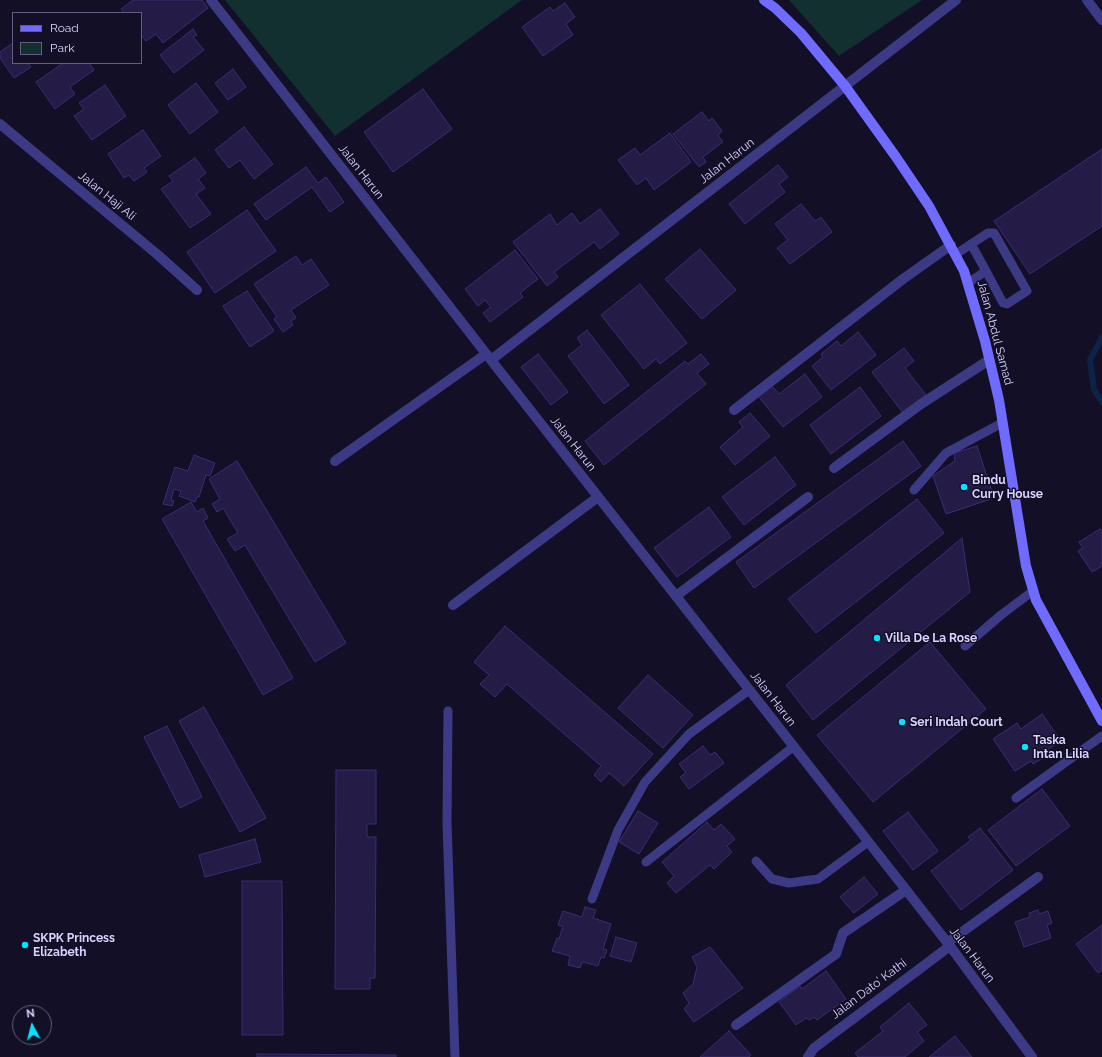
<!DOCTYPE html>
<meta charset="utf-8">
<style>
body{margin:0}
#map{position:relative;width:1102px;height:1057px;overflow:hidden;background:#130f26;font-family:Raleway,sans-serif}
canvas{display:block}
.legend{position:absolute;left:12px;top:12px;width:130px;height:52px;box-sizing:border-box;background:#130f26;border:1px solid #625e7d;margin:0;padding:5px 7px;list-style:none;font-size:12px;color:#d9d4ff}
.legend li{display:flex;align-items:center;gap:8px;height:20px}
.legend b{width:20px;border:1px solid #625e7d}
.north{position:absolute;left:12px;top:1005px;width:40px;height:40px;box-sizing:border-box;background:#130f26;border:1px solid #625e7d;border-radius:50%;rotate:353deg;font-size:11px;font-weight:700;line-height:16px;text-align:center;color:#d9d4ff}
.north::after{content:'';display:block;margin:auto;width:14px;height:18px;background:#00e5ff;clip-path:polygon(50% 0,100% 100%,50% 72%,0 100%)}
</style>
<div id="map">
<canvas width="1102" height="1057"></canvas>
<ul class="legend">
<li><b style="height:5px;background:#6f6bff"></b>Road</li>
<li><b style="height:11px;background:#12302f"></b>Park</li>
</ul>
<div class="north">N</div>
</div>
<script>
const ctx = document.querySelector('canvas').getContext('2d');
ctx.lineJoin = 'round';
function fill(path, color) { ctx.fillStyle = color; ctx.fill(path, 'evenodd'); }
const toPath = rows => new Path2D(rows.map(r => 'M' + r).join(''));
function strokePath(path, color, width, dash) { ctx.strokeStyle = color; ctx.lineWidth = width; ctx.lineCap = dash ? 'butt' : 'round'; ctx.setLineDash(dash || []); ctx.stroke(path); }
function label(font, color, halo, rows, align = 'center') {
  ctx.font = font + ' Raleway,sans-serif'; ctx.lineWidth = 3; ctx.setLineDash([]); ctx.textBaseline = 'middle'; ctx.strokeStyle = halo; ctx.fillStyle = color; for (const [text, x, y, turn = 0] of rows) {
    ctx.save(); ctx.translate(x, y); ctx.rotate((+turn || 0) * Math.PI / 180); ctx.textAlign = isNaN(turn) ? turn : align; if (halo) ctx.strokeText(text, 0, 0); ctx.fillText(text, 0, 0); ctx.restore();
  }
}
const green = toPath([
 [225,0,522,0,335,136],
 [789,0,922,0,839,56]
]);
const stream = toPath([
 [1102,337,1090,360,1094,390,1102,402]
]);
const building = toPath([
 [133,0,202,0,208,8,163,43,156,34,146,41,141,35,141,13,124,13,121,9,133,0],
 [565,3,575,17,566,24,573,35,543,56,522,27,550,7,553,11,565,3],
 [193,29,197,35,193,37,204,50,174,73,160,55,193,29],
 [13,43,13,63,28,63,31,67,14,78,0,58,0,52,13,43],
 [63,63,89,63,94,70,70,87,75,94,55,109,36,82,63,63],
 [233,69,246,87,228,100,215,83,233,69],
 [196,83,218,112,190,134,168,105,196,83],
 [105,85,126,116,92,140,74,116,84,109,79,103,105,85],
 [423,89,452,129,393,172,364,132,423,89],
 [702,112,709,121,712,118,722,131,718,135,723,142,703,157,706,162,699,167,673,134,702,112],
 [244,127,273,164,254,179,240,160,229,168,215,150,244,127],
 [143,130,161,156,144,168,147,172,134,181,129,175,124,178,108,154,143,130],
 [670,133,691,162,654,190,646,178,637,185,618,160,635,148,640,155,670,133],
 [1102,149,1102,226,1030,274,994,221,1102,149],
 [195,158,206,173,198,179,205,188,196,194,211,214,190,228,161,189,173,181,169,176,195,158],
 [778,165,788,177,779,184,785,192,745,224,729,204,778,165],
 [306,167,318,183,326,177,344,202,330,212,312,187,266,220,254,204,306,167],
 [801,204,815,221,821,217,832,232,790,264,777,248,788,240,775,224,801,204],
 [600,209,619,234,600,249,594,242,554,272,558,277,547,286,513,242,550,214,557,225,572,213,580,224,600,209],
 [247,210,276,251,215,293,187,252,247,210],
 [700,249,736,290,702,319,665,279,700,249],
 [515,250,538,279,520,293,523,297,490,322,483,313,491,307,485,300,478,306,465,289,515,250],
 [296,256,302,265,311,259,329,285,291,310,296,318,291,321,293,325,283,332,274,319,277,317,254,284,296,256],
 [640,284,687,343,660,364,656,359,644,369,601,315,640,284],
 [247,291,274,331,250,347,223,306,247,291],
 [587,330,629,385,604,404,568,356,582,345,577,338,587,330],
 [858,332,876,355,831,390,812,366,823,357,821,354,837,341,841,346,858,332],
 [904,348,914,361,905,368,926,395,903,413,872,372,904,348],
 [538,354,568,392,551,405,521,367,538,354],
 [701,354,709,364,697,373,706,384,604,465,585,441,685,361,688,364,701,354],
 [805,374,822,397,783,427,758,396,772,386,779,394,805,374],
 [860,387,881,416,831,454,810,425,860,387],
 [750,413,770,436,735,465,720,447,743,427,739,422,750,413],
 [903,441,921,466,754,588,736,562,903,441],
 [977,446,994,498,946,514,933,476,955,461,954,453,977,446],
 [194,455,215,463,210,476,206,475,199,497,197,497,195,502,179,496,181,491,174,489,171,500,174,501,172,506,163,504,175,467,188,471,194,455],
 [775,457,796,485,744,525,722,497,775,457],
 [237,461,346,643,315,662,245,545,235,551,227,539,238,533,223,508,217,512,212,504,220,499,209,479,237,461],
 [917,499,944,533,816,633,788,599,917,499],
 [191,502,197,512,203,508,208,518,203,521,293,678,263,695,162,519,191,502],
 [709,507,731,537,677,577,654,548,709,507],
 [1100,529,1102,531,1102,566,1092,572,1078,551,1083,548,1079,542,1100,529],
 [962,538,970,592,813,720,786,685,962,538],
 [505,626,653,754,624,786,609,773,601,782,594,775,601,766,507,684,495,697,480,684,489,675,474,662,505,626],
 [930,642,986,709,873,802,817,735,930,642],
 [648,675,693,715,663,748,618,708,648,675],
 [204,707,266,818,240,832,179,721,204,707],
 [1042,714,1061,741,1044,752,1046,756,1033,764,1031,761,1015,771,993,739,1017,723,1021,729,1042,714],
 [167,726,202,797,180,808,144,737,167,726],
 [703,746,710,755,715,752,724,763,689,789,680,777,686,773,679,764,703,746],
 [336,770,376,770,376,824,367,824,367,837,376,837,375,978,370,978,370,989,335,989,336,770],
 [1042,789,1070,826,1016,866,988,830,1042,789],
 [638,811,658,823,639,854,619,842,638,811],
 [908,812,938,851,913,870,883,831,908,812],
 [707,822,714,830,721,824,735,839,727,846,732,852,714,869,710,865,676,893,667,883,674,876,662,862,707,822],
 [980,828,1013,870,961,910,931,871,971,840,968,837,980,828],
 [255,839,261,862,205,877,199,855,255,839],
 [864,877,878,894,854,913,840,897,864,877],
 [242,881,282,881,283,1035,242,1035,242,881],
 [585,907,596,910,593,918,611,924,603,949,607,950,604,958,601,957,598,966,582,962,580,968,568,965,570,956,552,951,557,938,559,939,563,926,558,925,563,911,582,917,585,907],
 [1038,910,1039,914,1048,911,1052,923,1047,925,1051,938,1024,947,1015,922,1030,917,1029,913,1038,910],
 [1102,925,1102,970,1098,973,1076,944,1102,925],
 [616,937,637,943,631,962,610,956,616,937],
 [710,947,743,988,694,1022,684,1009,689,1003,683,993,693,984,697,967,692,957,710,947],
 [826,971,846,999,817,1020,814,1017,809,1020,806,1018,796,1025,779,1002,800,986,802,989,826,971],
 [909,1003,927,1025,917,1032,924,1041,905,1057,858,1057,855,1053,883,1031,880,1027,909,1003],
 [729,1031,751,1055,749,1057,700,1057,729,1031],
 [955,1036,972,1057,929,1057,955,1036],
 [257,1054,396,1055,396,1057,257,1057,257,1054]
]);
const lane = toPath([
 [971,244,986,271],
 [956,254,988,233,994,233,1027,291,1007,304,1003,303,986,271,968,283],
 [914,490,946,453,1002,423],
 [965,646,1001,615,1033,591],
 [448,711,447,823,455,1057],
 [1016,798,1102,736],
 [756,861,772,879,789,883,818,879,868,842],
 [646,862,793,747],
 [592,899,618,830,645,782,689,734,749,690]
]);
const street = toPath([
 [211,0,491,360,950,946,1032,1057],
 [1087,0,1102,20],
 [0,124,158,255,197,290],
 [491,360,956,0],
 [734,410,903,279,951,245],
 [335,461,486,354],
 [834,468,921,404,989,360],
 [676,596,808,497],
 [453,605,598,497],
 [947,943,1038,877],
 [736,1025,836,954,843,933,906,890],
 [808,1057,814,1048,950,946]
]);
const secondary = toPath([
 [764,0,775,8,801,33,845,86,896,157,929,206,964,271,985,341,999,400,1026,566,1036,600,1102,721]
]);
const markers = [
 [964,487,4,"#00e5ff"],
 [877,638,4,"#00e5ff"],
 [902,722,4,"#00e5ff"],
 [1025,747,4,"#00e5ff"],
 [25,945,4,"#00e5ff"]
];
const streetNames = [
 ["Jalan Harun",727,161,-38],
 ["Jalan Harun",361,172,52],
 ["Jalan Haji Ali",107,196,39],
 ["Jalan Abdul Samad",995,333,75],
 ["Jalan Harun",573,444,52],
 ["Jalan Harun",773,699,52],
 ["Jalan Harun",972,955,53],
 ["Jalan Dato’ Kathi",869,989,-37]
];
const poiNames = [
 ["Bindu",972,480],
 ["Curry House",972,494],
 ["Villa De La Rose",885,638],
 ["Seri Indah Court",910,722],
 ["Taska",1033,740],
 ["Intan Lilia",1033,754],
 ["SKPK Princess",33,938],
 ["Elizabeth",33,952]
];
fill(green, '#12302f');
strokePath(stream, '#0c2248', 6);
fill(building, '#241b47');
strokePath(building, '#3b2d73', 1);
strokePath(lane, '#3d3a85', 9);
strokePath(street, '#3d3a85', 10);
strokePath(secondary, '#6f6bff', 10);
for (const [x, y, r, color] of markers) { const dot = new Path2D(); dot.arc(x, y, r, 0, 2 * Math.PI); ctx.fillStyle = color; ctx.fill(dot); strokePath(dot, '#130f26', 1.5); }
label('12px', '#d9d4ff', '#130f26', streetNames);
label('bold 12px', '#d9d4ff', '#130f26', poiNames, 'left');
</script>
